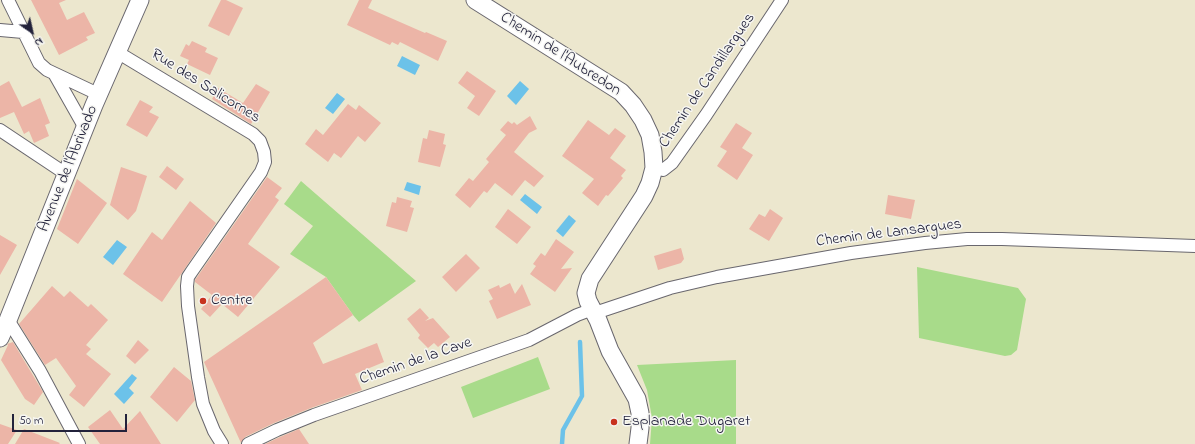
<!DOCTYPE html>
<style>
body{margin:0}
#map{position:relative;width:1195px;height:444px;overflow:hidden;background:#ece7ce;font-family:"Indie Flower",sans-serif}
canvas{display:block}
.north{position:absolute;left:12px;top:12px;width:40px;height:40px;-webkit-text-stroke:3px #f6f6f2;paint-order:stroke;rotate:146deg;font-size:11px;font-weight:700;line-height:16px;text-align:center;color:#22223b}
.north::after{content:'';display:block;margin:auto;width:14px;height:18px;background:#22223b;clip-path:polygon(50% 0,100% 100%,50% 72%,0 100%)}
.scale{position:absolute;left:12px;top:414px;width:115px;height:18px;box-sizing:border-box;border:2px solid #22223b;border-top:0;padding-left:5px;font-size:12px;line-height:14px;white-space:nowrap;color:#22223b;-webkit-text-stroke:3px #f6f6f2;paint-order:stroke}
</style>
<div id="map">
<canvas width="1195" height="444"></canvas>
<div class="north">N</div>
<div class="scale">50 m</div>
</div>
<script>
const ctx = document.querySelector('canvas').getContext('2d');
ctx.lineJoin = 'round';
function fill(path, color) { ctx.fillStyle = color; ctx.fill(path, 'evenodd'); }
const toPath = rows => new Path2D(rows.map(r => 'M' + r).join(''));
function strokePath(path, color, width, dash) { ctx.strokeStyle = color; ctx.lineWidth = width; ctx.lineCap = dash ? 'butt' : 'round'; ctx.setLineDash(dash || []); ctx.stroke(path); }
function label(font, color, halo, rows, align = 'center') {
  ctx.font = font + ' "Indie Flower",sans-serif'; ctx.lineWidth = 3; ctx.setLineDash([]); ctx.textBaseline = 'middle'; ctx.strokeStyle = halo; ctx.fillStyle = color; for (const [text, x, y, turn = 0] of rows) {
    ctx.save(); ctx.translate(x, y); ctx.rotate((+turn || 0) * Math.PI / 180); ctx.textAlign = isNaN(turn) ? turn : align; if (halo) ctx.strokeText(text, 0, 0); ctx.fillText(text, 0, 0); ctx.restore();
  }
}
const green = toPath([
 [301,181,416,281,359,322,353,315,326,277,290,254,313,226,284,204],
 [917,267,1018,288,1026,299,1017,350,1011,355,1005,356,919,338],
 [538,357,550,389,473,418,461,387],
 [736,360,736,444,650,444,652,418,647,390,637,365]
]);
const water = toPath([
 [402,56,420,65,415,75,397,66],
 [520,81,529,89,516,105,507,96],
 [337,93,345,99,333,114,325,108],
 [407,182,421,186,419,195,404,190],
 [525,194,542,207,537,214,520,200],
 [569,215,576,221,563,237,556,231],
 [117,240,127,247,113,265,103,257],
 [132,374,137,378,129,388,134,393,124,404,114,394]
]);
const stream = toPath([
 [562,444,563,430,582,396,580,342]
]);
const building = toPath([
 [31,0,66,0,59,3,67,20,84,12,95,33,86,37,88,40,59,55],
 [221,0,226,0,243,8,229,36,208,26],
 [359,0,372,0,368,8,425,33,426,32,447,41,438,61,400,42,398,45,392,42,390,45,347,25],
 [192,41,207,48,205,52,218,58,210,75,187,64,189,60,180,56,186,44,189,46],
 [467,71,496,91,479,116,467,108,475,96,458,83],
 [9,81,22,107,40,98,50,123,45,125,49,136,34,143,29,131,24,134,14,112,0,118,0,86],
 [256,84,270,92,251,124,212,99,218,88,243,103],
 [140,100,153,107,149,112,159,117,147,137,126,125],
 [348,104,356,110,359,105,381,123,365,142,358,136,341,158,334,153,328,162,305,144,316,129,323,135],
 [530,116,537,129,529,133,514,152,544,176,534,187,525,180,512,196,495,183,487,193,484,191,470,208,455,195,469,178,473,181,489,162,486,159,506,135,500,130,508,121,512,124,514,122,517,125],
 [588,120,609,135,615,128,626,136,610,158,626,170,621,176,623,178,608,196,606,195,598,206,582,193,594,179,562,156],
 [736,123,752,133,742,148,753,155,737,180,717,166,727,151,720,147],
 [429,130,445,134,443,144,446,145,440,167,418,162,423,138,427,139],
 [167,166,184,179,176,190,159,177],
 [121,167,147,176,136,211,128,220,110,205],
 [267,177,282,188,275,197,279,200,248,244,280,267,238,317,222,304,210,317,201,309,212,295,195,282,195,280],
 [77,179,107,203,78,244,57,229],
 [888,195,915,200,911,219,885,214],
 [397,197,412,201,410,207,414,208,407,232,386,226,392,202,396,203],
 [190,201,216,223,162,302,123,274,152,232,162,240],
 [508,209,531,227,517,244,495,227],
 [770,209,783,218,769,241,749,229,759,214,765,217],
 [0,235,17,245,0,275],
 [556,239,574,252,561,269,572,268,555,292,530,274,536,266,533,264,541,253,545,256],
 [681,248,684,259,681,263,658,270,654,256],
 [466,254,480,268,456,292,442,277],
 [326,277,353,315,313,343,323,364,377,343,384,362,355,374,362,390,311,408,274,423,245,437,241,443,204,362],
 [510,283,515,294,522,284,531,305,497,319,489,301,493,299,488,290,499,285,500,288],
 [52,286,64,297,70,291,88,307,91,304,108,320,86,345,91,349,86,354,111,374,84,407,69,395,76,386,56,358,45,365,19,324],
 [420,308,429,318,425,321,433,318,450,337,438,347,434,343,428,348,418,338,420,335,407,319],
 [138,340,149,350,135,364,126,356],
 [13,342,43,392,34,405,25,399,1,360,8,345,7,344],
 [174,367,191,381,195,400,177,422,150,397],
 [110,410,123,429,140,411,161,444,100,444,88,427],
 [0,424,17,430,8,444,0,444],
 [24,429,60,443,59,444,15,444],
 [299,429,309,444,265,444,280,437]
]);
const street = toPath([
 [8,0,39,63,47,70,98,94],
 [0,30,23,32],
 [117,52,253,134,260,141,264,152,265,162,261,172,192,271,188,277,187,286,188,306,198,377,203,404,214,431,222,444],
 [55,75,85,128],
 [0,130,66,174],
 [654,168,663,170,672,163,706,115,782,0],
 [595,313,670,288,717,277,851,253,925,243,967,239,1002,239,1195,246],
 [8,320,40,371,79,444],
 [248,444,277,430,314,415,529,340,577,315,593,309]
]);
const secondary = toPath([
 [475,0,621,92,633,105,643,120,650,135,653,152,654,168,650,183,644,196,590,279,586,293,588,301,598,320,610,351,637,399,640,413,640,428,638,444],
 [0,338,8,320,94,105,140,0]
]);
const markers = [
 [203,301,4,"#c8321e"],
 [614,422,4,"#c8321e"]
];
const streetNames = [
 ["Chemin de l'Aubredon",560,55,33],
 ["Chemin de Candillargues",708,81,-56],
 ["Rue des Salicornes",205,87,32],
 ["Avenue de l'Abrivado",69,169,-68],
 ["Chemin de Lansargues",889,234,-7],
 ["Chemin de la Cave",416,362,-19]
];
const poiNames = [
 ["Centre",211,301],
 ["Esplanade Dugaret",622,422]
];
fill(green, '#a8db8a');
fill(water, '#6cc2e9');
strokePath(stream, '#6cc2e9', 4.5);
fill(building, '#ecb5a7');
strokePath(street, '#69676e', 14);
strokePath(secondary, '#69676e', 19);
strokePath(street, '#fff', 12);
strokePath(secondary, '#fff', 17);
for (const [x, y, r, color] of markers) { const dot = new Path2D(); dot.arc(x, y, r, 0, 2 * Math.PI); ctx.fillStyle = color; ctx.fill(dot); strokePath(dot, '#f6f6f2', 1.5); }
label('16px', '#22223b', '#f6f6f2', streetNames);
label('16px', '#22223b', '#f6f6f2', poiNames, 'left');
</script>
